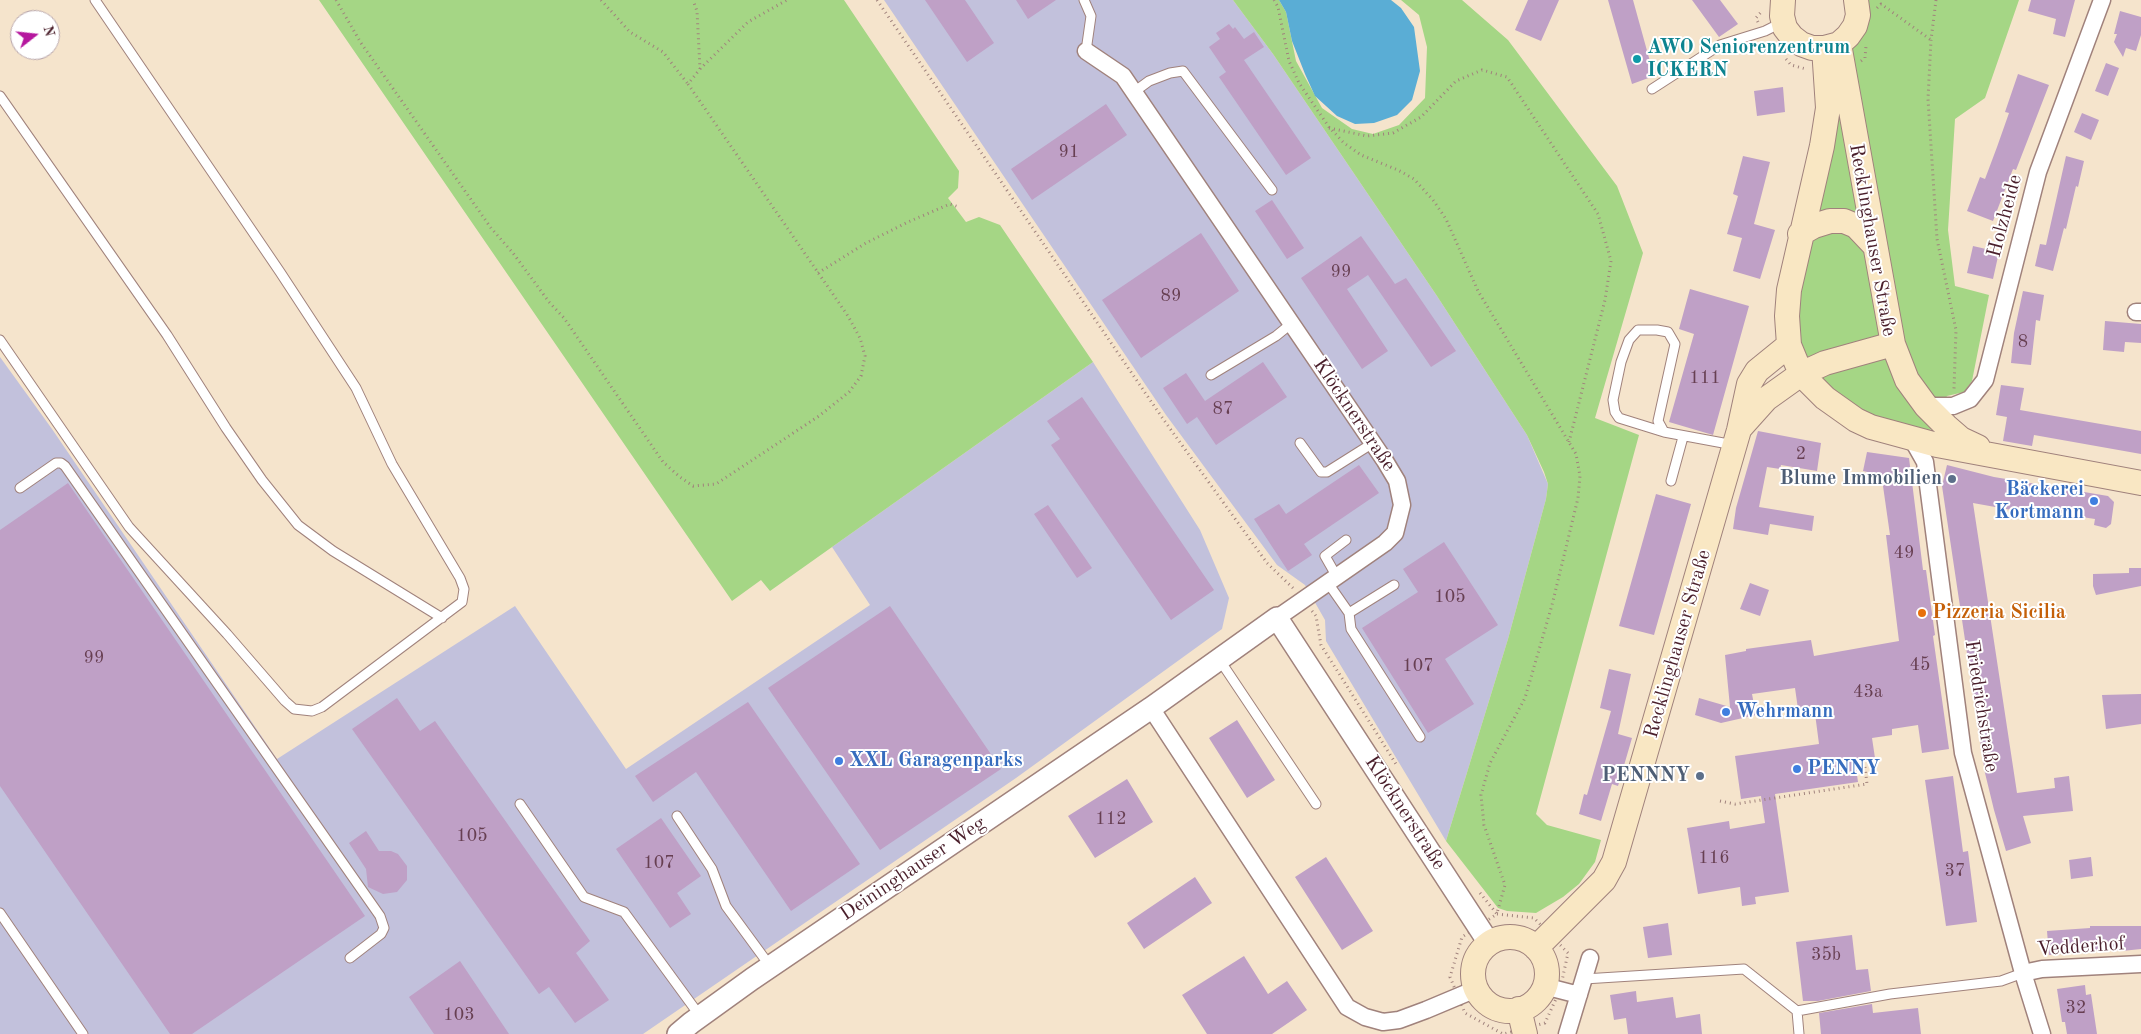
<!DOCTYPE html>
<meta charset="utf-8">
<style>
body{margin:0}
#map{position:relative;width:2141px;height:1034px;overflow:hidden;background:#f5e4cc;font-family:"Old Standard TT",serif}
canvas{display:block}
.north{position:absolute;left:10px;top:10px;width:50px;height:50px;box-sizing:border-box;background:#fff;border:1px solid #b7a5aa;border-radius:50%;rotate:74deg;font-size:14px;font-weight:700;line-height:20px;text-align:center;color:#4a1f2b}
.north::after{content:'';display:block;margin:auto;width:18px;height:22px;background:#b5179e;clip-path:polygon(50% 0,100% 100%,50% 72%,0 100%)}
</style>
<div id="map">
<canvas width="2141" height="1034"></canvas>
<div class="north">N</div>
</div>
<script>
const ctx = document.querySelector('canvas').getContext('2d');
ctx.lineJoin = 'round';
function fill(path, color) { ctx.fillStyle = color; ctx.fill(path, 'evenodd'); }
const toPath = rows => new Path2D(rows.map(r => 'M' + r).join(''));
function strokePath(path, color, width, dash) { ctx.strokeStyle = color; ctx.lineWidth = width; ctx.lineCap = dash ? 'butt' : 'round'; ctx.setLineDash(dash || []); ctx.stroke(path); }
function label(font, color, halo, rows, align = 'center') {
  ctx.font = font + ' "Old Standard TT",serif'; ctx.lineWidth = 4; ctx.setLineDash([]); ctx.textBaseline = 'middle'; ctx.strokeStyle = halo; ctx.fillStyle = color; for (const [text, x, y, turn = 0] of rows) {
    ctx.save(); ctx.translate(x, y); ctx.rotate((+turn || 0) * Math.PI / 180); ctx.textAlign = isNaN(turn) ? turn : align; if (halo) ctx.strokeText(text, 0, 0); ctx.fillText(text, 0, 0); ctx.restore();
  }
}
const industrial = toPath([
 [884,0,1233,0,1273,54,1437,296,1527,435,1548,484,1546,499,1508,639,1446,841,1326,641,1325,620,1305,585,1277,565,1166,415],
 [0,357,52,429,277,759,515,606,626,769,870,605,832,547,1093,362,1200,530,1229,598,1222,629,1016,778,643,1034,0,1034]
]);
const green = toPath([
 [319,0,844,0,959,171,958,188,948,198,966,222,979,217,1000,225,1093,362,770,591,761,580,732,601],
 [1233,0,1279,0,1286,12,1296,61,1322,108,1352,129,1373,134,1399,125,1425,98,1427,47,1419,15,1401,0,1462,0,1508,40,1617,186,1643,253,1595,418,1639,435,1536,814,1547,825,1601,840,1595,862,1579,884,1563,897,1536,913,1507,911,1498,908,1446,841,1508,639,1546,499,1548,484,1544,472,1527,435,1437,296,1273,54],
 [1866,0,2019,0,1985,98,1955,119,1948,230,1955,286,1989,295,1972,381,1964,392,1947,396,1928,435,1854,410,1822,385,1800,346,1794,321,1833,57]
]);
const water = toPath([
 [1279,0,1391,0,1401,8,1414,27,1420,71,1412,100,1397,115,1374,123,1355,124,1337,116,1315,96,1305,74,1292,41,1286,12]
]);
const building = toPath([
 [925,0,965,0,994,43,967,62],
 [1016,0,1056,0,1028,19],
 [1528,0,1559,0,1541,41,1515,30],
 [1608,0,1633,0,1654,76,1632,84],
 [1692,0,1720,0,1738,24,1719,37],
 [2031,0,2075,0,2065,37,2053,34,2056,19,2028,11],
 [2120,11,2141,17,2141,35,2136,51,2126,48,2123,57,2114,42,2117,34,2114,34],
 [1229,24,1233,29,1235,27,1244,39,1254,32,1264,47,1244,60,1311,158,1286,175,1219,77,1226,72,1209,47,1220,39,1216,33],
 [2106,63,2119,68,2108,96,2095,91],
 [2018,74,2049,85,2016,170,2013,169,1993,221,1967,211,1980,177,1985,179,1997,147,2009,113,2005,112],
 [1783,87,1785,112,1757,116,1754,91],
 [1106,104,1127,135,1032,200,1011,169],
 [2082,113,2099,120,2091,140,2074,132],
 [1743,156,1770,162,1754,224,1775,230,1760,279,1733,271,1742,238,1727,234,1738,196,1733,194],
 [2066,156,2084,161,2078,187,2076,186,2066,229,2064,228,2053,271,2035,266,2040,244,2046,245],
 [1272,200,1304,248,1287,259,1255,211],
 [1201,233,1239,291,1141,358,1102,300],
 [1361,236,1395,284,1406,278,1456,351,1431,367,1368,275,1347,289,1388,351,1362,369,1301,278],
 [1973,246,1999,252,1993,279,1967,273],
 [1690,289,1749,306,1713,435,1669,422,1694,334,1679,329],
 [2023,291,2044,295,2040,321,2036,320,2031,365,2011,363,2014,333],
 [2105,321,2141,324,2141,343,2125,342,2124,352,2103,350],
 [1263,362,1287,397,1216,445,1197,417,1187,424,1163,388,1186,373,1205,401],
 [2001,385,2024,388,2020,410,2141,431,2141,454,2034,435,2032,446,2003,441,2007,417,1996,415],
 [1082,397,1214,590,1171,620,1051,445,1060,439,1047,421],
 [1758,431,1821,443,1817,471,1781,465,1780,469,1767,467,1759,507,1814,516,1812,531,1770,524,1768,535,1733,529,1736,508],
 [1867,452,1909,458,1923,570,1926,570,1935,635,1933,636,1949,749,1922,753,1918,725,1892,729,1892,735,1872,738,1875,758,1855,761,1858,782,1775,794,1789,892,1755,897,1756,904,1742,906,1740,887,1698,894,1687,828,1729,821,1730,829,1765,823,1761,796,1741,799,1735,756,1819,744,1814,706,1798,709,1795,688,1752,694,1756,715,1721,723,1695,715,1699,698,1730,707,1725,655,1746,651,1746,649,1811,640,1814,656,1899,641,1886,535,1890,535,1883,486,1885,476,1863,471],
 [1359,465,1379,493,1304,544,1312,555,1288,571,1254,519,1279,504,1286,514],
 [1947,465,1994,477,2108,496,2114,502,2111,524,2106,528,2094,525,2095,519,2035,510,2034,514,1973,503,2017,793,2055,788,2054,778,2069,776,2073,811,2023,816,2031,843,2006,851,1994,810,1985,773,1968,660,1942,486],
 [68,483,365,916,192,1034,170,1034,0,786,0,530],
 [1656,494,1691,504,1654,635,1619,626],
 [1048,505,1092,568,1077,578,1034,514],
 [1444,542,1498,625,1445,659,1474,704,1428,733,1362,628,1418,592,1403,569],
 [2129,568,2141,568,2141,586,2096,595,2093,586,2093,574,2129,573],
 [1750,583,1769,590,1760,616,1740,609],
 [890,606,1001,769,880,850,768,688],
 [1609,669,1631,674,1618,734,1632,738,1618,786,1612,784,1601,821,1579,814,1584,794,1587,795,1611,711,1600,708],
 [2141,694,2141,724,2106,729,2102,695],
 [397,698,420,731,435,721,590,941,576,953,609,1000,575,1023,549,987,539,994,352,729],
 [748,702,860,864,791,911,696,772,653,802,635,776],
 [1237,720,1275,780,1247,798,1209,738],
 [1953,776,1963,852,1968,851,1977,922,1946,926,1925,780],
 [1127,779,1153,822,1095,858,1068,816],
 [661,818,701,876,677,893,691,914,670,928,616,849],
 [366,831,379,851,391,851,398,854,407,866,407,880,397,892,383,894,368,887,366,869,349,843],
 [1326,857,1373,931,1342,950,1295,877],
 [2091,857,2093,876,2071,879,2069,860],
 [1195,877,1212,903,1144,949,1127,923],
 [1668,923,1672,955,1648,958,1643,927],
 [2090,926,2141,926,2141,949,2122,951,2077,951,2078,953,2049,955,2047,931,2090,928],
 [1852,935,1856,970,1868,969,1871,991,1818,1001,1803,1001,1796,942],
 [1244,956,1268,994,1287,981,1307,1010,1272,1034,1207,1034,1182,995],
 [460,961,509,1034,434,1034,409,997],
 [2085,985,2086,995,2091,994,2097,1034,2067,1034,2065,1022,2062,1022,2057,989],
 [1636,991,1637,1002,1673,997,1676,1018,1700,1014,1702,1034,1628,1034,1626,1018,1614,1020,1610,995],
 [1872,1004,1873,1013,1918,1008,1921,1034,1821,1034,1819,1013]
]);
const path = toPath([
 [336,0,361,43,491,228,513,253,549,302,564,318,663,462,680,477,693,486,716,484,819,416,849,392,861,376,865,356,860,338,848,316,688,84,700,69,697,11,693,0],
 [601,0,630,32,663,52,688,84],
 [877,0,1161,416,1267,563,1294,589],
 [1274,0,1278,7,1289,61,1299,83,1329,127,1344,143,1361,155,1398,170,1414,179,1433,200,1446,219,1478,291,1576,454,1580,476,1578,498,1552,605,1525,698,1490,763,1481,795,1484,825,1505,885,1497,913],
 [1936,0,1931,40,1928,99,1937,239,1956,330,1954,389],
 [1877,8,1881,4,1931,40],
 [1758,22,1756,18,1762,11],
 [1786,59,1791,65,1806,69],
 [1861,61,1865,58,1866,46],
 [700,69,748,22,787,0],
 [1329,128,1367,136,1393,133,1421,117,1456,81,1482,70,1507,77,1598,214,1611,261,1605,300,1569,442],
 [818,273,866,243,908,222,950,204,959,207],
 [1312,611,1316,616,1321,645,1396,764],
 [1720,801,1735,804,1867,784,1865,767],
 [1480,893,1497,914],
 [1497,914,1534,918,1568,953,1560,990,1545,1023,1503,1034,1465,1013,1450,977,1462,937,1497,914]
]);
const service = toPath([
 [1084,0,1091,16,1086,51],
 [1652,89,1720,45,1765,31,1783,22],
 [1134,92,1149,81,1170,73,1183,71,1272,190],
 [0,96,167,335,226,428,262,480,298,525,333,551,442,618],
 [0,340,129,527,227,634,285,701,294,709,312,711,322,707,462,602,464,589,460,578,392,464,356,388,280,272,95,0],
 [1211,375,1276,336,1292,323],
 [1664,432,1619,418,1615,412,1613,400,1621,362,1629,340,1638,330,1657,330,1668,332,1675,344,1658,421,1664,432,1734,445],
 [1300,443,1321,472,1327,472,1373,443],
 [1671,481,1683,437],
 [20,488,56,463,61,463,65,466,380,916,384,928,381,934,350,958],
 [1337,577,1325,556,1346,540],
 [1328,583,1349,613,1351,629,1420,737],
 [1349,613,1394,585],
 [1219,659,1316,804],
 [520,804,584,897,624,912,700,1016],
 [677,816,712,869,726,906,770,966],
 [0,913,83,1034],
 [1584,979,1744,969,1797,1011,1890,994,2001,981,2023,973],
 [1797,1011,1799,1034]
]);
const minor = toPath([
 [1086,51,1123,76,1385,461,1397,481,1402,505,1395,533,1385,543,1277,618],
 [2136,312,2141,312],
 [1926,406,1953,406,1970,399,1985,380,2038,172,2102,0],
 [1912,439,1925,462,1963,753,2023,973,2042,1034],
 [1151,708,1347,1007,1365,1017,1383,1022,1399,1020,1426,1010,1476,989],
 [2023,973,2042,969,2141,964],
 [1544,986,1579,995],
 [1567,1034,1590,958]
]);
const tertiary = toPath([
 [678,1034,691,1023,752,979,1151,708,1277,618,1489,943]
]);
const secondary = toPath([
 [1783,0,1782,16,1785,28,1792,37,1801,44,1812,48,1824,48,1839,44,1848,36,1855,26,1858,15,1856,0],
 [1839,44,1893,344,1907,380,1926,406,1946,426,1961,439,1978,447],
 [1824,48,1828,108,1822,146,1789,290,1787,316,1789,345,1801,374,1825,398,1856,420,1871,427,1937,445,2141,483],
 [1800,234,1814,226,1830,221,1844,221,1856,226,1875,246],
 [1740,428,1766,399,1801,374,1825,363,1893,344],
 '1473 974a37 37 0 1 1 74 0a37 37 0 1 1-74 0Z',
 [1536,948,1604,880,1614,862,1739,430,1749,384,1757,371,1789,345],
 [1519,1009,1525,1034]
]);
const markers = [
 [1637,59,5,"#0f9aa8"],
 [1952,479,5,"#5c6f8a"],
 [2094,501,5,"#3f7fe0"],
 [1922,613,5,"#e8710a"],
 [1726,712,5,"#3f7fe0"],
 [839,761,5,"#3f7fe0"],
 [1797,769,5,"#3f7fe0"],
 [1700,776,5,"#5c6f8a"]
];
const numberNames = [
 ["91",1069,152],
 ["99",1341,272],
 ["89",1171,296],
 ["8",2023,342],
 ["111",1705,378],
 ["87",1223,409],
 ["2",1801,454],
 ["49",1904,553],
 ["105",1450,597],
 ["99",94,658],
 ["45",1920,665],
 ["107",1418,666],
 ["43a",1868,692],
 ["112",1111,819],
 ["105",472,836],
 ["116",1714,858],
 ["107",659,863],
 ["37",1955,871],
 ["35b",1826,955],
 ["32",2076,1008],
 ["103",459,1015]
];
const cultureNames = [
 ["AWO Seniorenzentrum",1647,48],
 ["ICKERN",1647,71]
];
const streetNames = [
 ["Holzheide",2005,216,-75],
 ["Recklinghauser Straße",1872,240,80],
 ["Klöcknerstraße",1354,415,56],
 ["Recklinghauser Straße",1678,644,-74],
 ["Friedrichstraße",1981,706,81],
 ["Klöcknerstraße",1405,813,57],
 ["Deininghauser Weg",913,869,-34],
 ["Vedderhof",2081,947,-4]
];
const serviceNames = [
 ["Blume Immobilien",1942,479],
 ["PENNNY",1690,776]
];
const shopNames = [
 ["Bäckerei",2084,490,"right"],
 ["Kortmann",2084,513,"right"],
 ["Wehrmann",1736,712],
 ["XXL Garagenparks",849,761],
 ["PENNY",1807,769]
];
const foodNames = [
 ["Pizzeria Sicilia",1932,613]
];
fill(industrial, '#c2c1dc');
fill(green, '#a5d685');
fill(water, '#5aadd5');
fill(building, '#bfa0c6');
strokePath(service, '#a0827c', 11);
strokePath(minor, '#a0827c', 19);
strokePath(tertiary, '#a0827c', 24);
strokePath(secondary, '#a0827c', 26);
strokePath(path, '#a0827c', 3, [1, 4]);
strokePath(service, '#fff', 9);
strokePath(minor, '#fff', 16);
strokePath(tertiary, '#fff', 21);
strokePath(secondary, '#f9e7c3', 24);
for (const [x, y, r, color] of markers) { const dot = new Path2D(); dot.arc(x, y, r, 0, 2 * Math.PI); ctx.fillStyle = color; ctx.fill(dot); strokePath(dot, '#fff', 2); }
label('18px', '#673f52', null, numberNames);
label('bold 20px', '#0d838f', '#fff', cultureNames, 'left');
label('20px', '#4a1f2b', '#fff', streetNames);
label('bold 20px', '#4e5e75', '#fff', serviceNames, 'right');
label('bold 20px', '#366cbe', '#fff', shopNames, 'left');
label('bold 20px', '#c56008', '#fff', foodNames, 'left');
</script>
